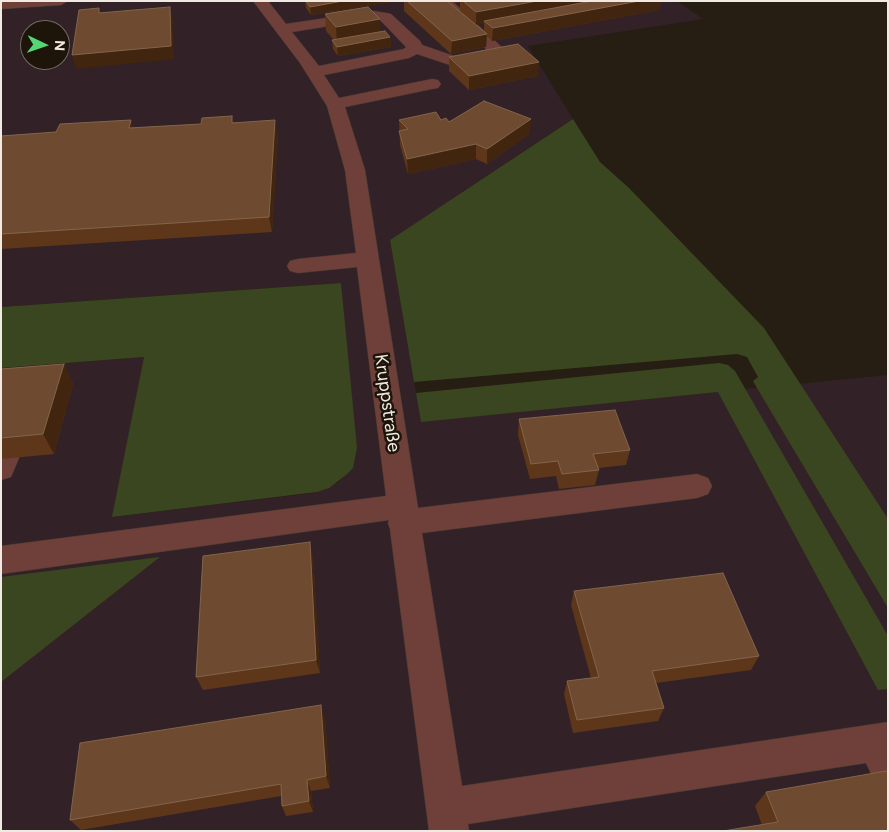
<!DOCTYPE html>
<meta charset="utf-8">
<style>
body{margin:0}
#map{position:relative;width:889px;height:832px;overflow:hidden;background:#271e13;font-family:Figtree,sans-serif}
canvas{display:block}
.frame{position:absolute;inset:0;border:2px solid #f0eae3;pointer-events:none}
.north{position:absolute;left:20px;top:20px;width:50px;height:50px;box-sizing:border-box;background:#1d150a;border:1px solid #716a61;border-radius:50%;rotate:93deg;font-size:14px;font-weight:700;line-height:20px;text-align:center;color:#f0eae3}
.north::after{content:'';display:block;margin:auto;width:18px;height:22px;background:#53d673;clip-path:polygon(50% 0,100% 100%,50% 72%,0 100%)}
</style>
<div id="map">
<canvas width="889" height="832"></canvas>
<div class="frame"></div>
<div class="north">N</div>
</div>
<script>
const ctx = document.querySelector('canvas').getContext('2d');
ctx.lineJoin = 'round';
function fill(path, color) { ctx.fillStyle = color; ctx.fill(path, 'evenodd'); }
const toPath = rows => new Path2D(rows.map(r => 'M' + r).join(''));
function strokePath(path, color, width, dash) { ctx.strokeStyle = color; ctx.lineWidth = width; ctx.lineCap = dash ? 'butt' : 'round'; ctx.setLineDash(dash || []); ctx.stroke(path); }
function label(font, color, halo, rows, align = 'center') {
  ctx.font = font + ' Figtree,sans-serif'; ctx.lineWidth = 5; ctx.setLineDash([]); ctx.textBaseline = 'middle'; ctx.strokeStyle = halo; ctx.fillStyle = color; for (const [text, x, y, turn = 0] of rows) {
    ctx.save(); ctx.translate(x, y); ctx.rotate((+turn || 0) * Math.PI / 180); ctx.textAlign = isNaN(turn) ? turn : align; if (halo) ctx.strokeText(text, 0, 0); ctx.fillText(text, 0, 0); ctx.restore();
  }
}
const commercial = toPath([
 [1,1,677,1,703,19,528,46,573,119,390,240,421,421,888,375,888,831,1,831,1,368,144,357,113,517,305,494,317,492,338,482,353,468,341,283,1,307],
 [30,30,60,30,60,60,30,60]
]);
const green = toPath([
 [573,119,600,162,629,188,764,328,888,519,888,608,757,388,753,381,758,377,747,357,737,354,414,382,390,240],
 [341,283,357,448,353,468,346,475,329,488,317,492,112,517,144,357,1,368,1,307],
 [719,363,728,365,735,371,888,636,888,689,878,690,718,392,421,422,416,393],
 [160,557,1,682,1,577]
]);
const minor = toPath([
 [1,1,68,1,61,5,1,9,1,1],
 [253,1,268,1,286,24,373,11,386,13,391,14,420,41,422,45,454,56,487,50,433,1,452,1,507,52,505,55,453,66,417,54,409,58,324,75,339,98,432,79,438,80,441,84,438,88,432,89,345,107,365,170,418,508,697,474,708,478,712,486,708,494,697,498,422,533,462,786,888,722,888,785,874,780,866,763,468,824,469,831,429,831,390,529,388,523,389,520,1,574,1,546,386,496,357,267,298,273,290,271,287,266,290,261,298,259,356,253,345,170,327,106,300,63,253,1],
 [373,19,381,21,406,47,404,49,319,66,292,32,373,19],
 [5,447,15,450,19,458,11,477,1,480,1,448,5,447]
]);
const wall = toPath([
 [305,1,396,1,311,15,306,8],
 [404,1,447,1,484,31,484,23,476,25,460,12,460,2,455,3,453,1,661,1,659,10,492,41,487,36,486,47,451,54,404,11],
 [325,14,381,32,390,37,391,47,338,56,333,49,332,40,334,40,326,31],
 [449,57,538,76,469,90,449,71],
 [131,120,133,128,234,122,278,134,272,232,1,249,1,136,56,132],
 [399,120,441,120,449,122,530,133,487,164,476,159,408,174,400,145],
 [64,364,73,384,54,454,1,459,1,369],
 [519,419,630,450,626,465,598,468,599,470,595,485,559,489,556,476,530,479,518,435],
 [313,556,320,673,203,690,196,677],
 [574,591,759,656,751,670,656,683,664,708,658,721,573,733,564,694,567,681,591,678,571,605],
 [325,718,330,788,311,791,313,812,286,816,282,806,281,796,81,830,70,820],
 [766,792,888,831,762,825,755,806]
]);
const shadedWall = toPath([
 [343,1,396,1,311,15,310,7],
 [537,1,606,1,484,21,484,23,476,25,476,12],
 [639,1,661,1,659,10,492,41,493,28],
 [170,7,173,20,174,59,76,69,72,55],
 [380,19,381,36,337,44,336,27],
 [487,34,486,47,451,54,452,41],
 [390,37,391,47,338,56,337,47],
 [539,62,538,76,469,90,469,76],
 [531,119,530,133,487,164,487,149],
 [131,120,135,135,129,128],
 [275,120,278,134,272,232,269,217],
 [476,144,476,159,408,174,407,159],
 [64,364,73,384,54,454,43,434],
 [310,542,313,556,320,673,316,660],
 [321,705,325,718,330,788,326,776],
 [307,780,311,791,313,812,309,801]
]);
const building = toPath([
 [306,1,343,1,310,7,306,1],
 [407,1,447,1,487,34,452,41,407,1],
 [463,1,537,1,476,12,463,1],
 [592,1,639,1,493,28,484,21,592,1],
 [170,7,171,46,72,55,79,10,99,8,99,13,170,7],
 [368,7,380,19,336,27,325,14,368,7],
 [385,31,390,37,337,47,332,40,385,31],
 [518,44,539,62,469,76,449,57,518,44],
 [484,101,531,119,487,149,476,144,407,159,399,131,408,129,399,120,436,112,441,120,446,118,449,122,484,101],
 [232,116,232,123,275,120,269,217,1,234,1,136,56,132,60,124,131,120,129,128,201,124,202,118,232,116],
 [64,364,43,434,1,438,1,369,64,364],
 [615,410,630,450,593,454,599,470,562,474,558,461,531,464,519,419,615,410],
 [310,542,316,660,196,677,203,556,310,542],
 [723,573,759,656,652,671,664,708,577,720,567,681,599,677,574,591,723,573],
 [321,705,326,776,307,780,309,801,282,806,281,784,70,820,80,743,321,705],
 [886,771,888,774,888,831,723,831,778,822,766,792,886,771]
]);
const streetNames = [
 ["Kruppstraße",387,403,82]
];
fill(commercial, '#332128');
fill(green, '#3a461f');
strokePath(minor, '#433b30', 1);
fill(minor, '#6f3f3a');
fill(wall, '#5e371a');
fill(shadedWall, '#41250e');
fill(building, '#6e4b30');
strokePath(building, '#82644c', 1);
label('18px', '#f0eae3', '#1d150a', streetNames);
</script>
